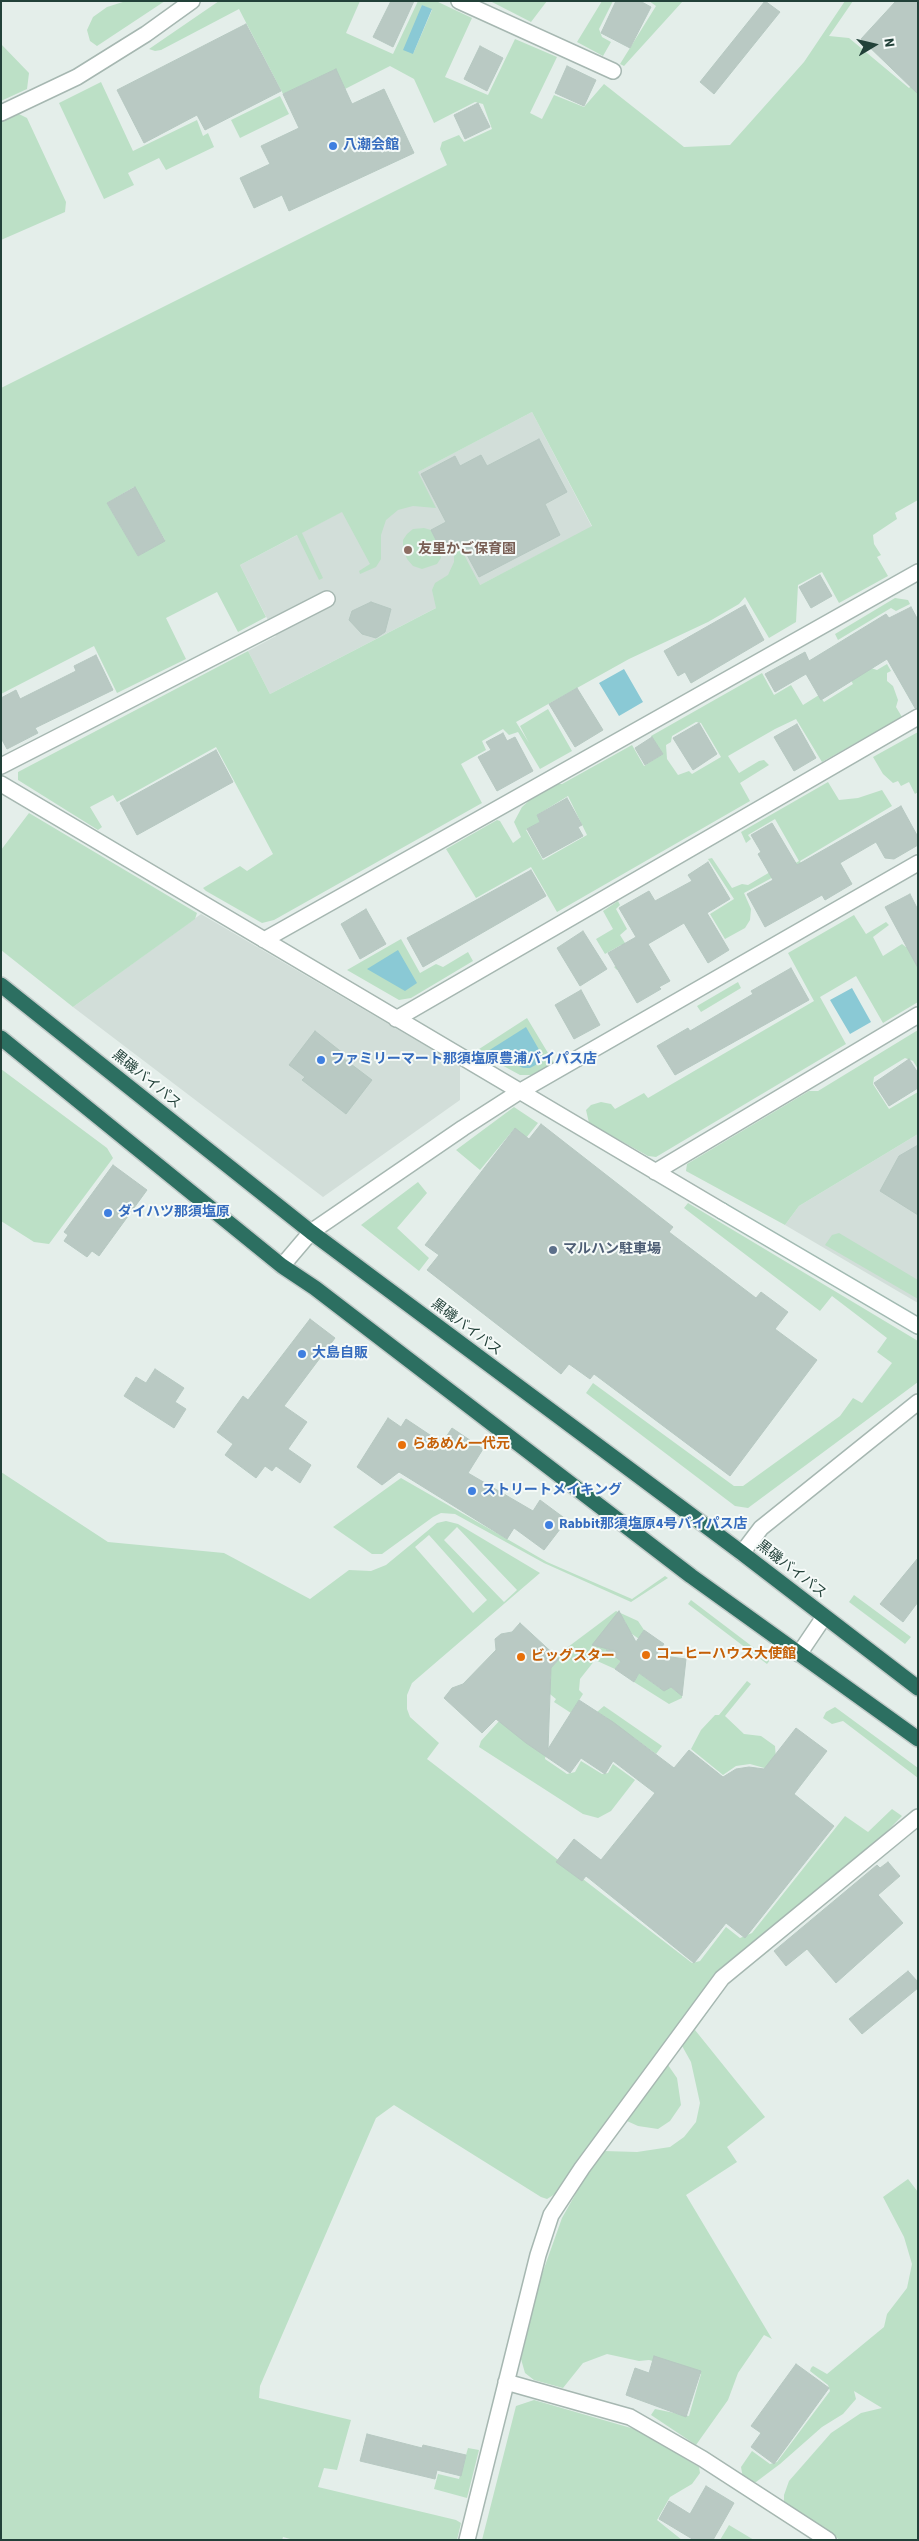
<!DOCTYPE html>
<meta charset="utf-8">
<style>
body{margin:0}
#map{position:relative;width:919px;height:2541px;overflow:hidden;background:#e4eeea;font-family:"Source Sans 3",sans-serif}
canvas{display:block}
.frame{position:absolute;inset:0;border:2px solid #224139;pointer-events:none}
.north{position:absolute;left:849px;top:20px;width:50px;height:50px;-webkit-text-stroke:4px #f5faf8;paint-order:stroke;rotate:81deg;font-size:14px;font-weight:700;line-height:20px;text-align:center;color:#224139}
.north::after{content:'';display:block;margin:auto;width:18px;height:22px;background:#224139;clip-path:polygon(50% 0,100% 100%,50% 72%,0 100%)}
</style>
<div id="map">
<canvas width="919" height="2541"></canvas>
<div class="frame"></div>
<div class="north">N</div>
</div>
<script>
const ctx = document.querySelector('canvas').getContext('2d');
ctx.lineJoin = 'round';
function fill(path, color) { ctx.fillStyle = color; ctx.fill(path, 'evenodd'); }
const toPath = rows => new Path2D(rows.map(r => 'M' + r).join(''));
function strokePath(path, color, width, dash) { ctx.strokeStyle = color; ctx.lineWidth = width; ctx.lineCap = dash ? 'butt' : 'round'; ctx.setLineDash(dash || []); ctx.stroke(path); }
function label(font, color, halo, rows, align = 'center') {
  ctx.font = font + ' "Source Sans 3","Noto Sans JP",sans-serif'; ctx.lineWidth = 4; ctx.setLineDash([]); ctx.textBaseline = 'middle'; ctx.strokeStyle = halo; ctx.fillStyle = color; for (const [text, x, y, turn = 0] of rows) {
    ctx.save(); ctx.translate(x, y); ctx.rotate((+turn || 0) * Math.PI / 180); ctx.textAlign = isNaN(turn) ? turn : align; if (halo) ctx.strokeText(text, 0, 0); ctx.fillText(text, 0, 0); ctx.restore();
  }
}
const built = toPath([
 [532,412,592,527,270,694,248,651,276,636,240,565],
 [201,914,460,1066,460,1100,323,1197,73,1007],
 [918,1134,918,1303,785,1225,799,1206]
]);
const green = toPath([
 [126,1,165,1,97,46,90,41,87,30,93,17,107,7],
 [219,1,360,1,346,33,393,54,418,1,436,1,472,18,445,77,488,95,515,39,557,57,530,113,542,119,554,95,584,107,604,84,684,147,730,145,804,62,845,1,853,1,829,36,849,38,909,88,918,79,918,500,895,513,897,519,873,535,874,544,881,555,877,557,888,576,839,603,822,572,798,585,796,622,769,638,745,597,739,604,708,622,629,659,516,722,529,743,520,726,548,709,572,751,540,769,518,732,509,735,503,729,482,741,486,750,461,764,482,803,274,920,262,923,206,891,203,888,240,866,247,871,273,854,216,747,117,802,113,795,90,807,102,827,98,830,18,780,18,772,248,651,270,694,436,608,432,590,435,583,448,575,454,562,454,552,461,549,480,585,592,526,532,412,418,472,436,508,413,506,398,510,386,520,381,535,381,559,376,567,360,574,359,571,370,564,342,512,302,533,323,578,319,580,297,535,240,565,266,617,238,632,217,592,166,618,186,659,117,693,94,646,1,694,1,388,447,165,440,149,442,142,459,135,464,142,492,129,483,104,475,102,434,123,414,79,390,66,345,89,335,70,283,94,239,9,161,50,155,51,149,49],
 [422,5,432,10,413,54],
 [134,487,165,540,138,556,107,503],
 [490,1,547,1,531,22],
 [602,1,613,1,599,29,602,37,611,42,603,56,577,42],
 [649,1,683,1,624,66,620,64,656,6],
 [1,44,29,73,27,89,1,101],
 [101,82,133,151,197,120,203,136,208,133,214,147,166,170,159,158,128,173,134,185,104,199,59,103],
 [280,96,289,114,240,138,231,120],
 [19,114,27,118,66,202,65,212,1,240,1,122],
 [424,528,431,530,441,550,441,558,437,564,422,569,413,566,407,559,403,549,403,540,407,534,413,529],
 [895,598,908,600,910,604,896,611,891,608,838,640,835,634],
 [838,657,877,670,887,664,891,671,887,673,887,681,893,686,898,700,896,707,902,717,822,762,796,719,775,729,728,756,739,773,759,761,764,760,769,765,740,783,750,801,557,912,531,867,476,898,446,849,497,820,500,821,513,843,521,837,514,822,522,807,532,798,554,784,562,784,632,745,644,766,663,754,651,736,762,673,774,695,791,685,803,705,819,695,824,702,853,684],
 [696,722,701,723,721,757,692,774,689,771,678,775,667,759,666,745,671,742,672,736],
 [568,796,587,835,543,860,526,830,540,822,537,815],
 [918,732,918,792,915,794,909,782,901,786,898,781,893,783,883,774,873,757],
 [828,782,839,800,858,798,882,790,892,806,800,861,805,873,779,874,744,893,751,909,750,920,745,928,725,939,710,914,734,899,708,859,712,858,732,888,742,884,748,885,782,865,787,868,799,861,775,819,748,835,751,839,746,843,741,832],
 [29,813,197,913,195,919,73,1007,1,950,1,850],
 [618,901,620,905,616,909,627,929,620,935,630,951,648,951,617,970,614,967,628,958,621,945,605,954,596,939,613,929,603,911],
 [854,915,866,934,886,922,889,925,873,937,883,956,902,944,906,947,918,940,918,1002,883,1023,856,976,820,997,846,1044,656,1157,648,1156,589,1123,586,1110,591,1105,601,1102,611,1104,615,1109,644,1093,648,1098,814,1001,788,953],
 [401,939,420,973,436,964,443,967,468,952,473,961,411,998,399,1000,347,970],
 [738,982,741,988,701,1012,697,1006],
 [527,1018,554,1063,531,1075,520,1075,476,1051],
 [918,1030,918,1069,913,1061,905,1058,874,1077,873,1084,889,1109,918,1092,918,1134,799,1206,785,1225,686,1171,687,1164,809,1091,818,1091],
 [1,1069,107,1148,113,1158,49,1244,34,1242,1,1221],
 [514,1107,538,1123,526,1138,514,1129,480,1170,456,1150],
 [418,1182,427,1193,397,1228,429,1258,419,1271,361,1225],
 [688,1203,918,1341,918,1382,748,1508,735,1506,586,1393,593,1383,734,1486,743,1486,840,1416,853,1398,862,1403,892,1363,877,1352,887,1338,832,1296,820,1311,684,1208],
 [839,1233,918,1280,918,1299,825,1245,832,1235],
 [1,1472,108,1542,224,1553,310,1599,349,1570,371,1571,386,1565,437,1523,446,1521,458,1524,540,1573,412,1683,407,1695,407,1709,410,1717,439,1743,427,1759,692,1963,700,1961,726,1927,740,1938,752,1933,845,1816,868,1832,892,1809,902,1816,865,1854,701,1996,555,2194,547,2199,541,2197,394,2105,376,2118,260,2386,259,2398,351,2420,337,2470,324,2468,318,2487,456,2520,461,2523,457,2540,294,2540,283,2537,282,2540,1,2540],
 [457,1527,517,1590,504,1602,444,1540],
 [429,1535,487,1600,473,1613,415,1547],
 [401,1478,547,1562,632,1599,665,1576,668,1578,631,1602,544,1563,455,1514,441,1513,433,1517,382,1554,372,1554,333,1527],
 [854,1595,911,1637,905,1644,849,1602],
 [691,1600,770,1660,767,1664,688,1604],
 [616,1611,638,1621,644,1630,639,1639,625,1629,626,1623,623,1619,617,1618,599,1643,601,1647,610,1646,624,1656,615,1669,595,1660,580,1679,579,1690,583,1694,571,1713,554,1702,556,1699,535,1682,548,1681,551,1678,549,1670,559,1659,556,1656],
 [639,1673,661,1689,671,1687,677,1692,682,1686,682,1698,669,1704,634,1682],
 [747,1681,751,1684,725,1716,744,1734,761,1736,775,1746,776,1759,768,1769,750,1764,736,1766,723,1775,691,1749,701,1730,715,1715,719,1715],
 [604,1706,662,1746,656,1754,633,1737,624,1748,599,1731,607,1718,597,1712],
 [835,1707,918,1768,918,1778,843,1721,832,1724,823,1718,826,1712],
 [500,1720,537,1726,549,1736,545,1759,567,1774,575,1772,581,1761,602,1774,608,1773,613,1764,635,1780,611,1811,598,1818,583,1814,479,1747,481,1741],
 [767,1948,769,1951,729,1982,695,2030,765,2117,727,2147,737,2162,686,2195,772,2339,764,2335,738,2373,728,2400,696,2445,651,2415,655,2409,689,2416,701,2374,649,2360,639,2361,607,2354,583,2363,563,2388,534,2380,525,2373,521,2359,541,2277,562,2218,584,2179,604,2151,637,2152,670,2147,684,2137,696,2122,700,2103,691,2062,681,2044,727,1980],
 [668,2065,677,2078,681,2105,670,2121,658,2129,638,2126,627,2121],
 [908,2179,918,2192,918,2540,840,2540,784,2503,784,2495,789,2481,831,2433,861,2413,882,2408,854,2391,856,2399,843,2414,822,2427,780,2464,756,2482,751,2483,743,2478,741,2467,752,2451,770,2464,777,2462,830,2391,828,2385,810,2371,811,2368,813,2366,827,2374,884,2327,887,2314,907,2288,912,2264,904,2237,883,2197],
 [534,2400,638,2430,699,2467,700,2473,692,2484,670,2497,657,2520,682,2540,482,2540,516,2406],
 [468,2448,479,2450,467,2498,434,2489,438,2474,459,2479],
 [729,2525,754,2540,720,2540]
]);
const water = toPath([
 [422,5,432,9,413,54,403,50],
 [624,669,643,702,619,716,599,683],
 [398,950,417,983,405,991,367,969],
 [852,988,871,1022,850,1034,830,1000],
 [526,1027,545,1060,530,1068,523,1068,488,1051]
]);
const building = toPath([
 [391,1,414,1,393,47,373,37,391,1],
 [616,1,640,1,651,7,630,48,601,33,616,1],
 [765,1,780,12,714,94,700,82,765,1],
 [896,1,918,1,918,94,861,39,896,1],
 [246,24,281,91,205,130,197,115,144,143,117,90,246,24],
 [480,46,503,58,487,91,464,79,480,46],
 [567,66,596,80,584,106,555,93,567,66],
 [336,69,352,104,384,89,414,153,289,211,282,195,254,208,240,178,270,164,261,146,299,128,283,94,336,69],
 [478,103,490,127,465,139,454,115,478,103],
 [539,439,567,492,545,504,560,535,479,577,459,540,441,550,431,530,446,522,421,474,455,456,460,466,481,455,487,466,539,439],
 [135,487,165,541,138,556,107,503,135,487],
 [820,575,832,596,811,608,799,587,820,575],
 [371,602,391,609,385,632,376,638,362,634,349,620,352,611,371,602],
 [745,605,764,640,691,683,685,672,678,676,664,651,745,605],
 [911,607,918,620,918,708,915,708,887,659,821,700,806,674,775,692,765,674,805,652,809,661,886,614,889,618,911,607],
 [96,655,113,690,35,728,38,733,7,749,1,738,1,698,16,690,20,699,76,671,74,666,96,655],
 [577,688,603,730,575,747,549,704,577,688],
 [699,723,717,754,693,770,673,738,699,723],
 [797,724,816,758,794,771,774,737,797,724],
 [503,733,507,741,515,737,533,771,497,791,478,757,491,750,486,742,503,733],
 [652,737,663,754,645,765,635,748,652,737],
 [216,750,233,782,137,835,120,803,216,750],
 [567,798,582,825,578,827,583,836,543,858,527,829,540,822,537,815,567,798],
 [901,806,918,837,918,845,894,859,885,858,876,842,840,863,852,884,825,900,822,895,765,927,747,894,773,880,758,854,761,852,751,835,772,823,797,865,901,806],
 [708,862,730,899,707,913,729,950,708,963,684,923,648,944,670,981,659,987,661,989,637,1003,608,953,636,937,619,908,649,891,655,901,692,881,688,875,708,862],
 [531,870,546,896,423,967,407,938,531,870],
 [910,894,918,910,918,968,885,907,910,894],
 [366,909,386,944,360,959,341,924,366,909],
 [583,931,607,969,580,986,557,948,583,931],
 [791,968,809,1000,675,1075,657,1046,688,1028,690,1031,753,994,751,991,791,968],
 [581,990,600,1025,574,1039,555,1005,581,990],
 [315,1031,344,1054,343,1058,372,1080,346,1114,302,1080,305,1077,289,1065,315,1031],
 [909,1059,918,1073,918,1088,889,1106,874,1083,909,1059],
 [541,1124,673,1227,669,1232,756,1298,761,1292,788,1312,775,1329,817,1360,730,1476,594,1374,590,1379,569,1364,561,1374,427,1270,439,1255,425,1245,515,1128,529,1139,541,1124],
 [918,1145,918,1215,880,1191,899,1156,918,1145],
 [113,1165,147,1190,99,1256,92,1251,87,1257,64,1241,68,1235,64,1232,113,1165],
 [310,1319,335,1338,284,1406,307,1422,288,1449,311,1465,300,1483,276,1466,272,1471,265,1466,256,1478,225,1455,233,1444,217,1432,243,1396,248,1400,310,1319],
 [155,1369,184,1388,175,1402,186,1409,174,1428,124,1396,136,1377,146,1383,155,1369],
 [388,1418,401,1427,406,1419,442,1443,452,1428,483,1449,468,1473,533,1511,540,1500,567,1520,544,1550,514,1528,507,1539,399,1472,382,1485,357,1467,388,1418],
 [918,1558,918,1602,903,1622,880,1604,918,1558],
 [619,1611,636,1642,644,1630,664,1644,656,1655,686,1659,682,1696,671,1687,664,1691,639,1673,634,1682,615,1669,621,1661,606,1650,620,1652,592,1645,619,1611],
 [520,1623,559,1659,551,1668,548,1749,579,1700,613,1722,674,1768,689,1750,723,1777,736,1769,749,1767,764,1769,796,1728,827,1751,794,1794,834,1826,745,1938,726,1923,694,1963,586,1876,582,1881,556,1862,574,1839,601,1860,655,1793,613,1761,605,1774,581,1758,570,1773,526,1743,496,1719,482,1733,444,1698,452,1688,463,1684,496,1650,495,1639,501,1634,512,1632,520,1623],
 [888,1862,900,1876,878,1895,903,1923,836,1983,807,1949,786,1966,774,1951,877,1865,880,1868,888,1862],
 [908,1971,918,1982,918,1988,862,2034,849,2019,908,1971],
 [654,2356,701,2371,686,2417,626,2395,635,2368,649,2373,654,2356],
 [796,2364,829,2388,774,2464,751,2447,761,2433,751,2426,796,2364],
 [367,2434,422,2448,423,2445,466,2455,461,2476,437,2470,435,2479,360,2461,367,2434],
 [706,2486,734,2503,713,2540,694,2540,659,2519,669,2501,690,2514,706,2486]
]);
const street = toPath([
 [459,1,613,71],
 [1,113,77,77,146,34,192,1],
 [1,766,327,599],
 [1,784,722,1211],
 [264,940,918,572],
 [396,1019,918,717],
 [655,1172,918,1015],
 [282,1266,311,1232,463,1128,519,1092,918,863],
 [742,1553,761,1528,918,1402],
 [799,1654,824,1617],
 [506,2382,630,2417,703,2459,828,2540],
 [467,2540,538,2255,551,2215,582,2168,722,1978,918,1817]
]);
const secondary = toPath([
 [722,1211,918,1326]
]);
const highway = toPath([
 [1,985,311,1232,742,1553,918,1688],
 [1,1038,282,1266,315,1288,691,1576,918,1739]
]);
const markers = [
 [333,146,5,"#3f7fe0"],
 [408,550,5,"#8d6e63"],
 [321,1060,5,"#3f7fe0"],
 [108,1213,5,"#3f7fe0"],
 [553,1250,5,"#5c6f8a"],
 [302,1354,5,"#3f7fe0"],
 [402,1445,5,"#e8710a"],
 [472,1491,5,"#3f7fe0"],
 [549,1525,5,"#3f7fe0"],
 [646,1655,5,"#e8710a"],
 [521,1657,5,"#e8710a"]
];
const shopNames = [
 ["八潮会館",343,146],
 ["ファミリーマート那須塩原豊浦バイパス店",331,1060],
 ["ダイハツ那須塩原",118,1213],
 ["大島自販",312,1354],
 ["ストリートメイキング",482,1491],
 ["Rabbit那須塩原4号バイパス店",559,1525]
];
const educationNames = [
 ["友里かご保育園",418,550]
];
const streetNames = [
 ["黒磯バイパス",146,1080,39],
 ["黒磯バイパス",466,1328,37],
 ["黒磯バイパス",791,1570,38]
];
const serviceNames = [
 ["マルハン駐車場",563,1250]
];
const foodNames = [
 ["らあめん一代元",412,1445],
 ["コーヒーハウス大使館",656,1655],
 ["ビッグスター",531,1657]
];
fill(built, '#d2ded9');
fill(green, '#bce0c6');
fill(water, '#8ac9d5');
fill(building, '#b9c9c3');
strokePath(building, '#b6c8c1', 1);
strokePath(street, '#a6b7b1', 18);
strokePath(secondary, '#a2bab2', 18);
strokePath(highway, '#c1cac8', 18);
strokePath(street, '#fff', 15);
strokePath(secondary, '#fff', 15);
strokePath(highway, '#2c6f61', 15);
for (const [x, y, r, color] of markers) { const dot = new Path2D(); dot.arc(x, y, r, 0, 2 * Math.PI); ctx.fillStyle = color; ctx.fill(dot); strokePath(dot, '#f5faf8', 2); }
label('bold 14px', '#366cbe', '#f5faf8', shopNames, 'left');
label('bold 14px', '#785e54', '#f5faf8', educationNames, 'left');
label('14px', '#224139', '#f5faf8', streetNames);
label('bold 14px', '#4e5e75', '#f5faf8', serviceNames, 'left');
label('bold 14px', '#c56008', '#f5faf8', foodNames, 'left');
</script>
